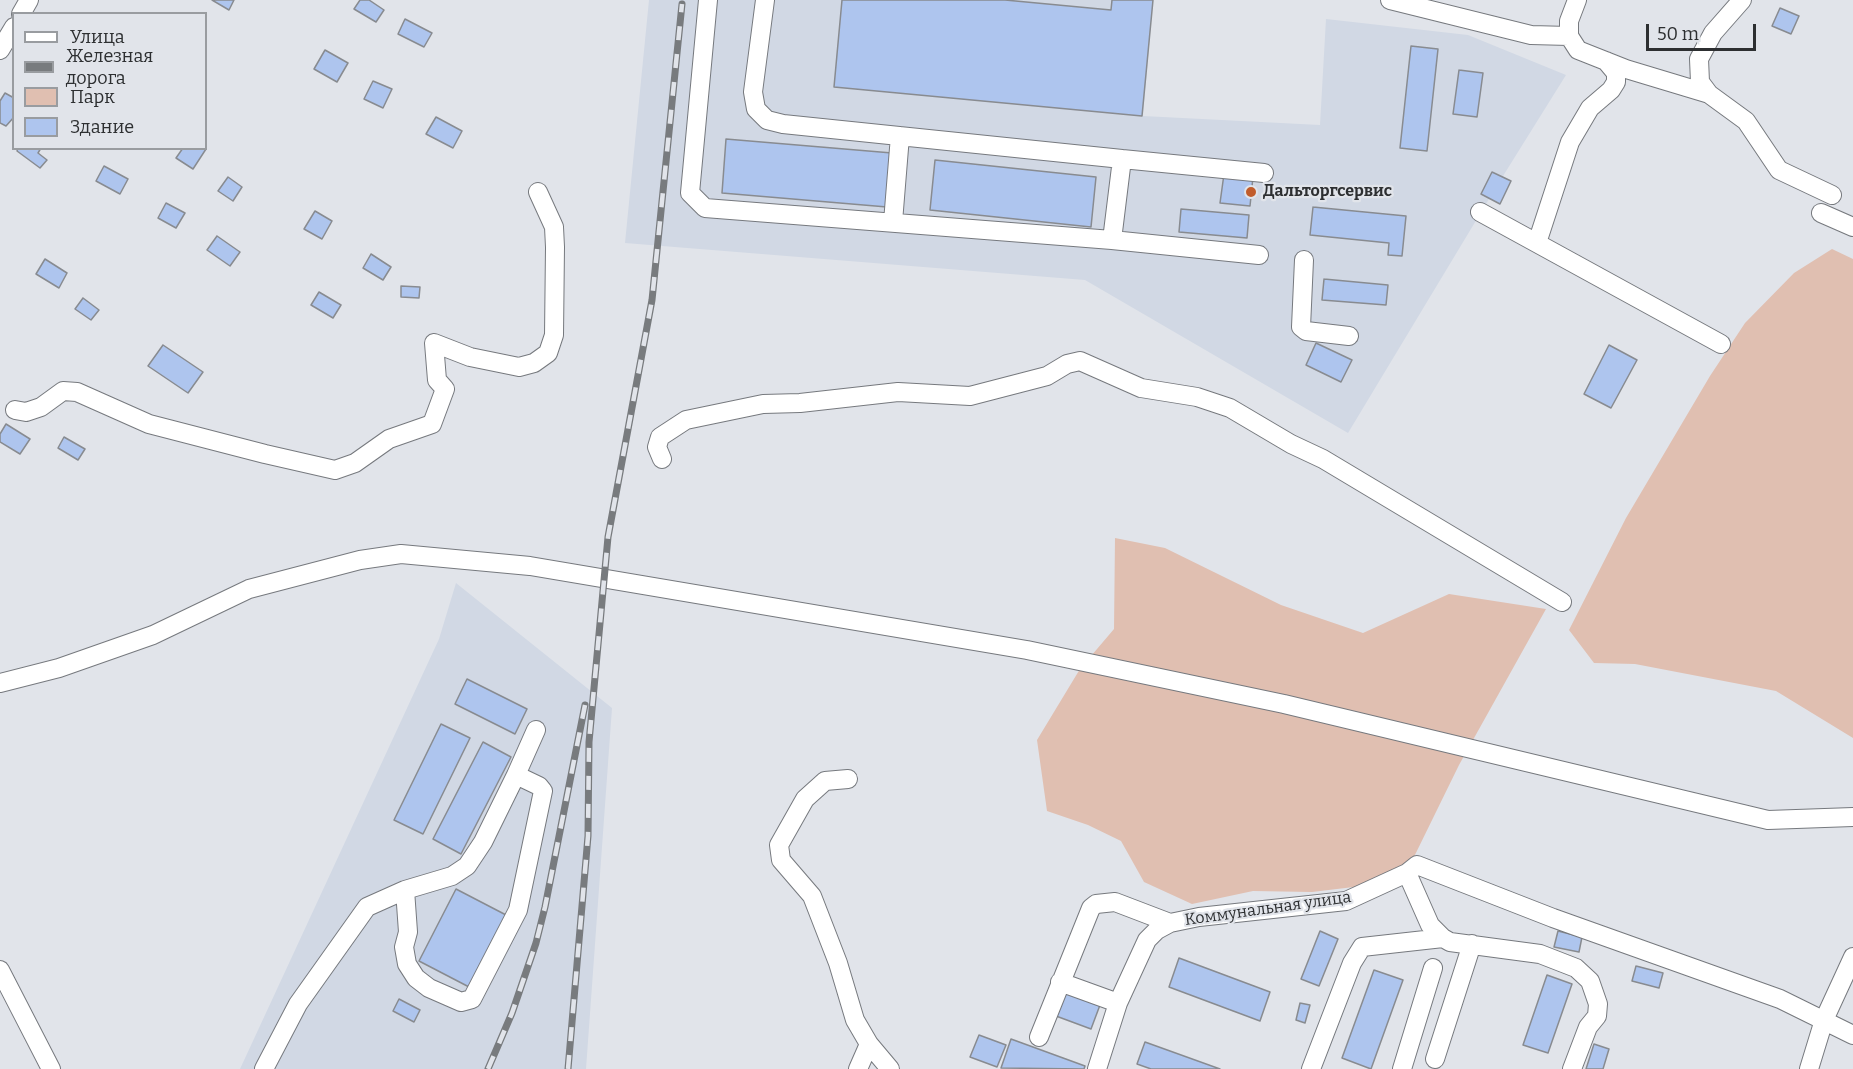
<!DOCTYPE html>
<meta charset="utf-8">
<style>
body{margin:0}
#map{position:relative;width:1853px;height:1069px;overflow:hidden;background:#e1e4ea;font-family:Bitter,serif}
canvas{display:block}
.legend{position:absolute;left:12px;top:12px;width:195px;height:138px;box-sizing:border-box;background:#e1e4ea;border:2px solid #999ca0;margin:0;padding:8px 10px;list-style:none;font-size:18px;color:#2d2f31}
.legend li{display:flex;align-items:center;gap:12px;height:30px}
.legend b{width:30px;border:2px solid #999ca0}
.scale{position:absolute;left:1646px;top:24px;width:110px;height:27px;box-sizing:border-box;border:3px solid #2d2f31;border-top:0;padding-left:8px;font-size:18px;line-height:21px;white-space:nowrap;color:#2d2f31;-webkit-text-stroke:4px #e1e4ea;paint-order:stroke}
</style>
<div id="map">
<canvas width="1853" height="1069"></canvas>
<ul class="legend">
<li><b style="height:8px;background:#fff"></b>Улица</li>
<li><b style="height:8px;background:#787b7e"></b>Железная дорога</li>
<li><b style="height:16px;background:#e0bfb1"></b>Парк</li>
<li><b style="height:16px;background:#aec5ee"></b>Здание</li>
</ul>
<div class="scale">50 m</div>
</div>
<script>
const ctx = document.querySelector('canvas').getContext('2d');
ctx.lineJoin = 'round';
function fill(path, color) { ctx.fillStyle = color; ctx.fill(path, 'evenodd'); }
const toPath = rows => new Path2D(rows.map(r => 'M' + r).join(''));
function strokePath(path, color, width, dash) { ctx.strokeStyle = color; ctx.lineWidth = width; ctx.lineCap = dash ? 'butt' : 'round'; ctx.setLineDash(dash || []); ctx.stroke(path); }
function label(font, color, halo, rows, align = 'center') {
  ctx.font = font + ' Bitter,serif'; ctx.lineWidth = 4.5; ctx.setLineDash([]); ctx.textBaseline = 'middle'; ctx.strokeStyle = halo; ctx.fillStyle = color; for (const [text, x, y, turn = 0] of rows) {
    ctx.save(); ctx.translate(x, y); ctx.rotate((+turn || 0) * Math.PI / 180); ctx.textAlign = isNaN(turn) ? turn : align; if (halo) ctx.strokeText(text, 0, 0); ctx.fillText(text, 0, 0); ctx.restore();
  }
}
const built = toPath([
 [649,0,1153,0,1143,116,1320,125,1326,19,1468,35,1566,75,1503,176,1511,181,1500,204,1489,199,1348,433,1085,280,625,243],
 [456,583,612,708,586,1069,240,1069,439,639]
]);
const green = toPath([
 [1832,249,1853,259,1853,738,1776,691,1635,664,1594,663,1569,630,1626,518,1710,376,1745,323,1794,273],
 [1115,538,1165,548,1281,605,1363,633,1449,594,1546,609,1459,765,1411,863,1362,886,1312,892,1253,891,1192,904,1144,882,1121,841,1088,825,1047,811,1037,740,1080,669,1114,629]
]);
const building = toPath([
 [212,0,234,0,229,10,212,0],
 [360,0,369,0,384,10,376,22,354,9,360,0],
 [842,0,1005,0,1111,10,1112,0,1153,0,1142,116,834,87,842,0],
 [1780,8,1799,16,1791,34,1772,26,1780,8],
 [405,19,432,33,424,47,398,34,405,19],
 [1411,46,1438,49,1427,151,1400,148,1411,46],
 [325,50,348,63,337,82,314,69,325,50],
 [1459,70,1483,73,1477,117,1453,114,1459,70],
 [373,81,392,89,383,108,364,99,373,81],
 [5,93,14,98,14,117,6,126,0,123,0,101,5,93],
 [436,117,462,131,453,148,426,134,436,117],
 [726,139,892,153,887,207,722,193,726,139],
 [18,148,41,148,38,153,47,160,40,168,17,151,18,148],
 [183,148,205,148,206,149,193,169,176,158,183,148],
 [935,160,1096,177,1091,227,930,210,935,160],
 [104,166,128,179,120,194,96,181,104,166],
 [1492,172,1511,181,1500,204,1481,194,1492,172],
 [1224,174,1253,177,1250,206,1220,203,1224,174],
 [228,177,242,187,233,201,218,191,228,177],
 [166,203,185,213,176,228,158,218,166,203],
 [1313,207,1406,216,1402,256,1388,255,1389,243,1310,235,1313,207],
 [1181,209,1249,215,1247,238,1179,232,1181,209],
 [315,211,332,221,322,239,304,229,315,211],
 [217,236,240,252,230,266,207,250,217,236],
 [371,254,391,267,383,280,363,268,371,254],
 [45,259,67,273,59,288,36,274,45,259],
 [1324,279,1388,285,1386,305,1322,300,1324,279],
 [401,286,420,287,419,298,401,297,401,286],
 [319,292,341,305,333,318,311,305,319,292],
 [83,298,99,310,91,320,75,309,83,298],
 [1316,343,1352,360,1341,382,1306,365,1316,343],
 [163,345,203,372,188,393,148,366,163,345],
 [1609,345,1637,360,1611,408,1584,394,1609,345],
 [6,424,30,439,20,454,0,442,0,434,6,424],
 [64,437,85,449,78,460,58,448,64,437],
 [467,679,527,709,515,734,455,704,467,679],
 [441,724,470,738,423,834,394,820,441,724],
 [483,742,511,757,461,854,433,839,483,742],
 [456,889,508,916,471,988,419,961,456,889],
 [1320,931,1338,939,1319,986,1301,979,1320,931],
 [1558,931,1582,937,1579,952,1554,947,1558,931],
 [1179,958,1270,992,1260,1021,1169,987,1179,958],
 [1636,966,1663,973,1659,988,1632,981,1636,966],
 [1374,970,1403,980,1371,1069,1342,1058,1374,970],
 [1547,975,1572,984,1548,1053,1523,1045,1547,975],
 [1065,992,1100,1005,1091,1029,1056,1016,1065,992],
 [399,999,420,1010,414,1022,393,1011,399,999],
 [1300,1003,1310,1005,1305,1023,1296,1020,1300,1003],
 [979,1035,1006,1045,997,1067,970,1057,979,1035],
 [1011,1039,1085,1066,1084,1069,1001,1068,1011,1039],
 [1145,1042,1220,1069,1151,1069,1137,1064,1145,1042],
 [1594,1044,1609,1049,1603,1069,1586,1069,1594,1044]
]);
const minor = toPath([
 [708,0,690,193,705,208,1112,240],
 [765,0,753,92,756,109,767,120,783,124,1122,159,1112,240,1259,255],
 [1390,0,1531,35,1569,36],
 [1577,0,1569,21,1569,36,1578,50,1626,69,1709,94,1746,121,1779,170,1832,195],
 [21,14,29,0],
 [0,50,14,27],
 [1709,94,1700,82,1699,59,1713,33,1742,0],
 [1122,159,1264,173],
 [1480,212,1721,344],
 [1821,213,1853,227],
 [893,222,900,136],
 [1537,243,1570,142,1590,108,1611,90,1616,82,1616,73,1606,61],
 [1304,260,1301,327,1306,331,1349,336],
 [15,410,26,412,41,407,63,391,77,392,149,424,265,454,335,470,355,463,389,439,432,424,445,389,437,380,434,343,470,357,519,367,534,363,548,353,554,335,555,247,554,227,538,192],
 [662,459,657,447,660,437,686,420,763,404,800,403,898,392,970,396,1047,376,1067,364,1080,361,1141,388,1197,397,1230,408,1291,444,1323,459,1562,602],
 [0,683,59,668,153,635,249,589,360,560,401,554,530,566,1027,650,1284,704,1768,820,1853,817],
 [516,775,536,730],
 [848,779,825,781,805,799,779,845,781,860,812,896,838,963,855,1020,869,1044,890,1069],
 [1407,873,1430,925,1443,938,1450,942,1540,954,1576,968,1590,981,1598,1004,1597,1016,1588,1027,1572,1069],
 [0,970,51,1069],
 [1060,982,1118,1003],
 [1039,1037,1091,908,1096,904,1115,902,1170,923],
 [1435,1059,1472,944],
 [264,1069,298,1004,367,907,405,890,452,876,467,866,483,842,516,775,539,786,543,791,518,910,472,999,461,1002,429,988,416,978,407,964,404,947,408,932,405,890],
 [858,1069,869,1044],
 [1097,1069,1118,1003,1147,940,1157,930,1170,923,1199,917,1346,901,1407,873,1417,865,1553,918,1780,999,1853,1035],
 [1311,1069,1352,963,1362,947,1443,938],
 [1402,1069,1433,968],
 [1809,1069,1824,1020,1853,957]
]);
const rail = toPath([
 [488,1069,512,1013,536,943,545,907,585,705],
 [568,1069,588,836,589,742,608,537,652,300,682,4]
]);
const markers = [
 [1251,192,6,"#c15c2b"]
];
const poiNames = [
 ["Дальторгсервис",1263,192]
];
const streetNames = [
 ["Коммунальная улица",1268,909,-8]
];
fill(built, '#d1d8e4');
fill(green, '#e0bfb1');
fill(building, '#aec5ee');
strokePath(building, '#888b90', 1.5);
strokePath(minor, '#76797e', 20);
strokePath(minor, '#fff', 18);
strokePath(rail, '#787b7e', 7);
strokePath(rail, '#e1e4ea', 4.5, [14]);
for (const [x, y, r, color] of markers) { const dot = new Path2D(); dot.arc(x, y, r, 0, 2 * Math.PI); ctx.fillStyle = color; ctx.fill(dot); strokePath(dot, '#e1e4ea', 2); }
label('bold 16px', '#2d2f31', '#e1e4ea', poiNames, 'left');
label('16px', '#2d2f31', '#e1e4ea', streetNames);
</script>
